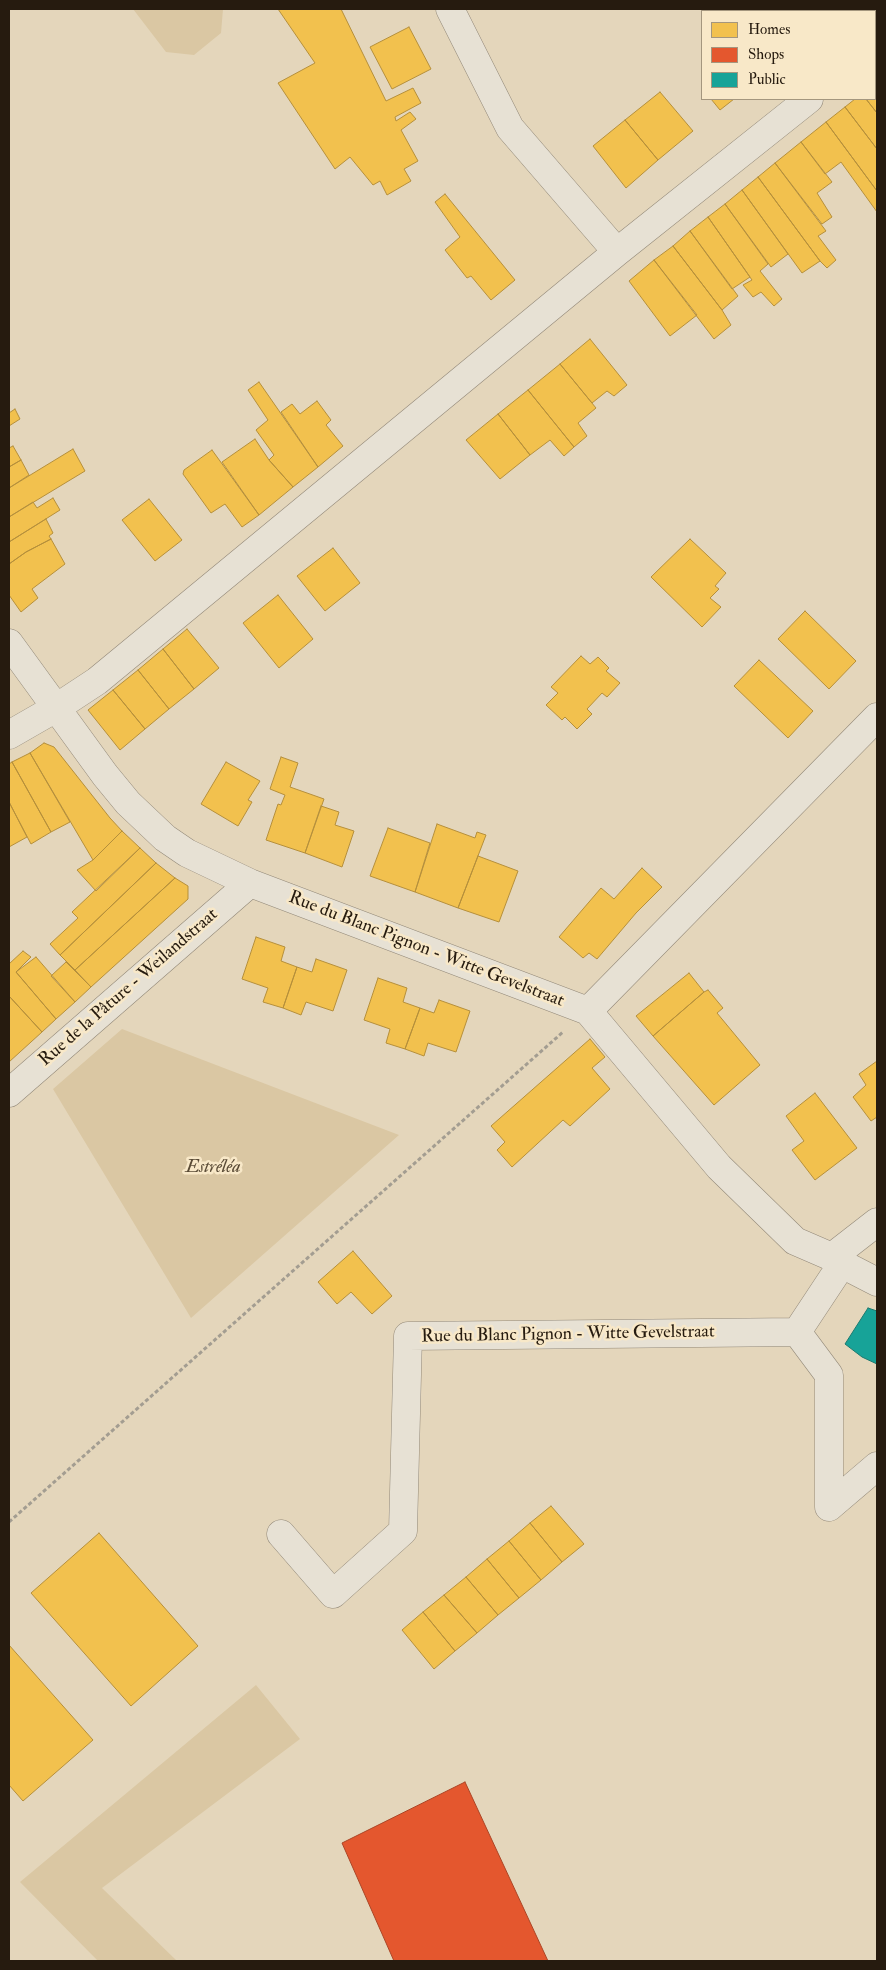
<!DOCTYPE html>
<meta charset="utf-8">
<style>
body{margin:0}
#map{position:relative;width:886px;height:1970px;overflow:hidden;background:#e4d6bb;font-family:"IM FELL Double Pica",serif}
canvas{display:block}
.frame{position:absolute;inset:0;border:10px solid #261b0f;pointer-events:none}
.legend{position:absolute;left:701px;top:10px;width:175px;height:90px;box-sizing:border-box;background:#f8e8c8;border:1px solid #a4967e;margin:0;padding:6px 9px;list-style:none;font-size:15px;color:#261b0f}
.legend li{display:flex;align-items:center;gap:10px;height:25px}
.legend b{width:25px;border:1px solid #a4967e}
</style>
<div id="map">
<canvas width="886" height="1970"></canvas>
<div class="frame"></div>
<ul class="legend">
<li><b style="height:14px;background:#f2c14e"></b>Homes</li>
<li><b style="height:14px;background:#e4572e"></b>Shops</li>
<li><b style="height:14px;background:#17a398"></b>Public</li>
</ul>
</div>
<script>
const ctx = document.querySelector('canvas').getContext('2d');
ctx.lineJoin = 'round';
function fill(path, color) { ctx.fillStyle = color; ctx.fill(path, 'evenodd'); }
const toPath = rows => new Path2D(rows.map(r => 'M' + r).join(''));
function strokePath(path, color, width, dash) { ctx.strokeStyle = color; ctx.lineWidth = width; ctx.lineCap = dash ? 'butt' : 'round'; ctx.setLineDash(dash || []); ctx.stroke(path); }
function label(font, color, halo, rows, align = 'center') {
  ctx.font = font + ' "IM FELL Double Pica",serif'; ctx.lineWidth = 5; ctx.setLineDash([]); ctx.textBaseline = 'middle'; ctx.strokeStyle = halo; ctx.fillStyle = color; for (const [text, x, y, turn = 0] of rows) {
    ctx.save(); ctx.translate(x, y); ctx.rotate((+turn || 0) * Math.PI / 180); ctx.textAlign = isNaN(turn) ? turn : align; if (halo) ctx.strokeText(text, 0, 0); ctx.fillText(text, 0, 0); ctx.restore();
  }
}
const green = toPath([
 [133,9,223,9,221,33,194,55,166,52],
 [122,1029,399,1135,191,1318,53,1089],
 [256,1685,300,1739,102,1888,177,1961,98,1961,20,1882]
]);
const homes = toPath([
 [278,9,341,9,386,101,413,88,421,103,395,117,396,121,410,112,416,119,401,130,418,161,404,169,411,181,387,195,380,181,373,185,350,157,335,169,278,83,315,63,278,9],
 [409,27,431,69,392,89,370,47,409,27],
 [877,81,877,113,866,99,875,99,875,83,877,81],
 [660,92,693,131,658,160,625,120,660,92],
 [711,99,734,99,720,110,711,99],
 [855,99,866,99,877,113,877,149,845,107,855,99],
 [845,107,877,149,877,191,826,122,845,107],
 [625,120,658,160,626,188,593,146,625,120],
 [826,122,877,191,877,212,841,162,825,174,801,142,826,122],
 [801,142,832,182,817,193,832,217,822,224,775,163,801,142],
 [775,163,826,231,818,236,836,260,827,268,820,261,758,177,775,163],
 [758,177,820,261,802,273,742,190,758,177],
 [742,190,788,254,771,267,725,204,742,190],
 [445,194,515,280,491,300,471,276,467,278,445,250,460,237,435,202,445,194],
 [725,204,768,264,760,271,782,299,774,306,761,292,753,297,743,285,752,280,708,217,725,204],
 [708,217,750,277,732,289,690,231,708,217],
 [690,231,738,296,722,310,673,246,690,231],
 [673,246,722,310,731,325,714,339,654,260,673,246],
 [654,260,697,315,670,336,629,281,654,260],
 [590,339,627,385,614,396,607,391,592,403,560,364,590,339],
 [560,364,596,408,578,423,587,436,574,447,528,390,560,364],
 [259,382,318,467,293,487,269,460,274,455,256,430,268,420,248,390,259,382],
 [528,390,574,447,564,456,550,440,530,455,498,414,528,390],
 [317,401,331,420,326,425,343,446,318,467,281,412,292,404,300,414,317,401],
 [15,409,20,419,9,426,9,413,15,409],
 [498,414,530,455,500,479,466,440,498,414],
 [255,439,269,460,293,487,259,515,222,462,255,439],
 [13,446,21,460,9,467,9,448,13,446],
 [73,449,85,471,9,517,9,488,73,449],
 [212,450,259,515,242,527,225,504,211,513,183,474,184,470,212,450],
 [21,460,29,475,9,488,9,467,21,460],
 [53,498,60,510,9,542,9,517,33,502,37,508,53,498],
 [149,499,182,540,155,561,122,520,149,499],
 [46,519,53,533,49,536,51,539,26,552,9,564,9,542,46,519],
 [51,539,65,564,32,589,38,598,21,612,9,595,9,564,26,552,51,539],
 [690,539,726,573,715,586,719,589,710,598,721,607,702,627,651,577,690,539],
 [333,548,360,583,325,611,297,576,333,548],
 [278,595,313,639,279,668,243,623,278,595],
 [805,611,856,661,829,689,778,639,805,611],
 [187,629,219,668,194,689,163,649,187,629],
 [163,649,194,689,169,709,138,670,163,649],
 [581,656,590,664,598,657,609,668,606,671,620,683,607,697,602,693,587,709,592,714,577,729,565,717,562,720,546,705,558,693,551,687,581,656],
 [759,660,813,711,788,738,734,686,759,660],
 [138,670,169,709,145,729,113,690,138,670],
 [113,690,145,729,120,750,88,710,113,690],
 [44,743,54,747,110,818,122,831,93,860,30,753,44,743],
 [30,753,70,822,51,832,12,762,30,753],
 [281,757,298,763,290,787,324,799,305,853,266,840,278,804,281,805,285,795,270,789,281,757],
 [12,762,51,832,31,844,9,802,9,764,12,762],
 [226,762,260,781,248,800,252,802,238,826,201,804,226,762],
 [9,802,27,837,9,847,9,802],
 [321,806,339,812,335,825,354,831,342,867,305,853,321,806],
 [437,824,475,838,477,832,486,835,458,908,415,892,437,824],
 [388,828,430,843,415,892,370,876,388,828],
 [122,831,140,848,96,891,77,870,93,860,122,831],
 [140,848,156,863,60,955,50,944,78,918,72,912,140,848],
 [478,856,518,871,499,922,458,908,478,856],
 [156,863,175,878,75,970,60,955,156,863],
 [642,868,662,887,636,913,597,959,589,953,583,958,559,937,601,888,614,899,642,868],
 [175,878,188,886,188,899,91,987,75,970,175,878],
 [256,937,285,947,281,961,297,967,283,1008,263,1002,268,988,242,979,256,937],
 [23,951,31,957,16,972,56,1019,42,1032,9,996,9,964,23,951],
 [36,957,75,1002,56,1019,16,972,36,957],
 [316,959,347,970,333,1011,306,1002,301,1015,283,1008,297,967,312,972,316,959],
 [66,962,91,987,75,1002,51,976,66,962],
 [689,973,704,992,653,1036,636,1016,689,973],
 [378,978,407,988,403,1002,420,1008,405,1049,386,1043,390,1029,364,1020,378,978],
 [708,990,723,1008,717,1013,760,1065,714,1105,653,1036,704,992,708,990],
 [9,996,42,1032,9,1062,9,996],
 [439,1000,470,1011,456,1052,428,1043,424,1056,405,1049,420,1008,434,1013,439,1000],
 [590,1039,605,1057,592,1068,610,1089,570,1126,563,1120,512,1167,497,1150,505,1142,491,1126,590,1039],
 [877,1061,877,1117,871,1121,853,1097,866,1085,859,1074,877,1061],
 [815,1093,857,1148,815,1180,792,1150,804,1141,786,1116,815,1093],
 [353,1251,392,1296,372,1314,351,1292,337,1304,318,1282,353,1251],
 [551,1506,584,1544,562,1562,530,1523,551,1506],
 [530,1523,562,1562,541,1580,509,1541,530,1523],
 [99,1533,198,1646,131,1706,31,1593,99,1533],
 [509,1541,541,1580,519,1598,487,1559,509,1541],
 [487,1559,519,1598,498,1615,466,1577,487,1559],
 [466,1577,498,1615,477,1633,444,1595,466,1577],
 [444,1595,477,1633,455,1651,423,1612,444,1595],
 [423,1612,455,1651,434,1669,402,1630,423,1612],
 [9,1645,93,1740,23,1801,9,1785,9,1645]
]);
const shops = toPath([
 [465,1782,548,1961,394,1961,342,1843,465,1782]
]);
const public = toPath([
 [868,1308,877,1311,877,1364,862,1357,845,1344,868,1308]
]);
const path = toPath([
 [9,1522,563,1032]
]);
const minor = toPath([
 [450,9,510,128,617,252],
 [875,47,877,45],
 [9,643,105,775,128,803,165,838,187,853,250,883,588,1011,719,1167,795,1241,832,1257,842,1264,877,1282],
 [9,735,56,708,97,681,617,252,809,99],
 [588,1011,877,717],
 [9,1093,250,883],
 [832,1257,877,1222],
 [797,1332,829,1375,829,1507,877,1466],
 [281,1534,333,1594,403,1531,408,1336,797,1332,842,1264]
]);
const streetNames = [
 ["Rue du Blanc Pignon - Witte Gevelstraat",426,950,21],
 ["Rue de la Pâture - Weilandstraat",129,988,-41],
 ["Rue du Blanc Pignon - Witte Gevelstraat",568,1335,-1]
];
const parkNames = [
 ["Estréléa",213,1168]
];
fill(green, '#dac7a3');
fill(homes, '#f2c14e');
strokePath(homes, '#b58f3b', 1);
fill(shops, '#e4572e');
strokePath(shops, '#ab4525', 1);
fill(public, '#17a398');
strokePath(public, '#1c7a6f', 1);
strokePath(minor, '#928878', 29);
strokePath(path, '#a39d91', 3, [4, 2.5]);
strokePath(minor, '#e7e1d4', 28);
label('18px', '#261b0f', '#f8e8c8', streetNames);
label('italic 18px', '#5a4b36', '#f8e8c8', parkNames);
</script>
